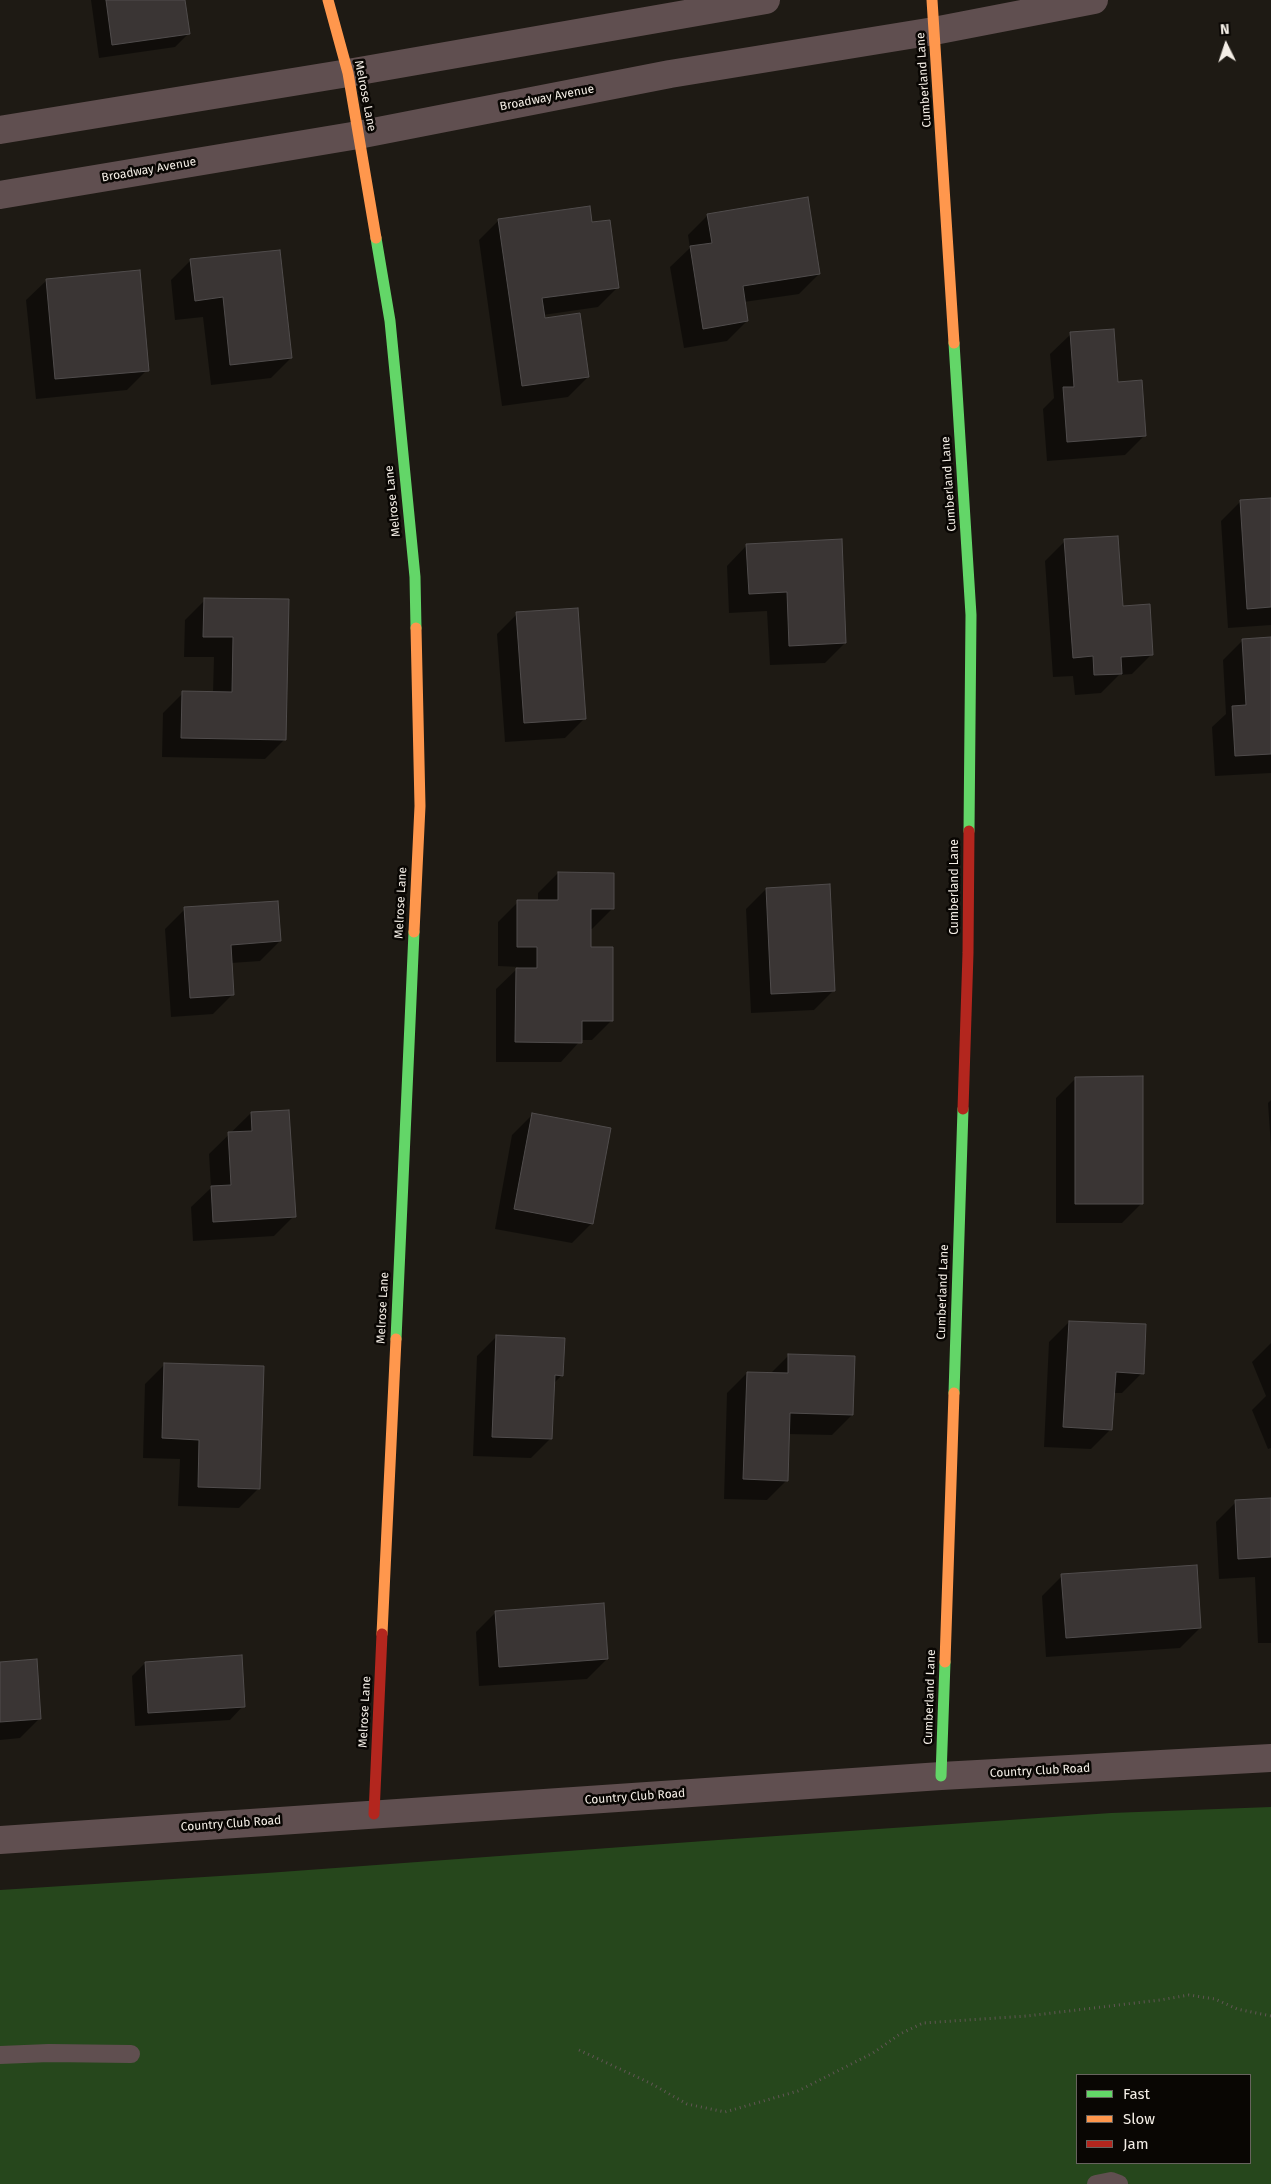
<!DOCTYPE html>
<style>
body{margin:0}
#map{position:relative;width:1271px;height:2184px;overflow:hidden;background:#1e1a14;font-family:"Fira Sans",sans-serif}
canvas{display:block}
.legend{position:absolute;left:1076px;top:2074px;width:175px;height:90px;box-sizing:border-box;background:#090603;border:1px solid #67635e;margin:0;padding:6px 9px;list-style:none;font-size:15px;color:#f4eee6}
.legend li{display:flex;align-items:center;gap:10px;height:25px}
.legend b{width:25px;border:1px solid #67635e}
.north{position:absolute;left:1201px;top:20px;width:50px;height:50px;-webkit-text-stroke:4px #090603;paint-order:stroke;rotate:356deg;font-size:14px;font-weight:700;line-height:20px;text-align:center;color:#f4eee6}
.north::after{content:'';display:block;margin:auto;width:18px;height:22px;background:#f4eee6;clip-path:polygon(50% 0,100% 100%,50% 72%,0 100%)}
</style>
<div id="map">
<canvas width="1271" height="2184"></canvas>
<ul class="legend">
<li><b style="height:6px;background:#63d668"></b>Fast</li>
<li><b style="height:6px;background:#ff974d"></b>Slow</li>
<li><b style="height:6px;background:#b3261e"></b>Jam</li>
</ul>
<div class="north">N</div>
</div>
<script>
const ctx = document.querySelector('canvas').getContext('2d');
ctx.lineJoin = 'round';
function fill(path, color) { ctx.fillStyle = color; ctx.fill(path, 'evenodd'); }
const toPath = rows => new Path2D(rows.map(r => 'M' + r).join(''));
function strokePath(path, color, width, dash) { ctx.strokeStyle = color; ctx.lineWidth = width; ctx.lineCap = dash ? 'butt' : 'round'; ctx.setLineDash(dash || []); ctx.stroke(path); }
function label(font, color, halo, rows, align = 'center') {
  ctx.font = font + ' "Fira Sans",sans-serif'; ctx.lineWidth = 5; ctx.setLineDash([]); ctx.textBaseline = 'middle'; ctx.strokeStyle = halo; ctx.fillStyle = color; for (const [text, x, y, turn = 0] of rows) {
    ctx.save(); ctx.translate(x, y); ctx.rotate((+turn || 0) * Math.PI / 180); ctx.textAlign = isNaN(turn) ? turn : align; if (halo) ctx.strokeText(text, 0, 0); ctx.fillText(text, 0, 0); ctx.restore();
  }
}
const green = toPath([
 [1271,1807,1271,2184,0,2184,0,1890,267,1873,718,1840,1111,1813],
 [1077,2075,1250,2075,1250,2163,1077,2163]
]);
const shadow = toPath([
 [91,0,183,0,188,34,175,47,99,58],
 [708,215,819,274,799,294,744,302,747,321,727,341,684,348,670,267,690,248,688,235],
 [499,220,591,224,618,287,598,307,543,315,544,320,588,377,568,397,502,406,479,240],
 [191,260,291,358,271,378,211,385,203,317,175,320,171,280],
 [47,280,147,370,127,390,36,399,26,300],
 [1071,334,1117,383,1145,435,1125,455,1047,461,1043,409,1054,398,1050,354],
 [1271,499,1271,625,1228,628,1221,521,1241,501],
 [1065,541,1122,607,1152,654,1132,674,1119,675,1101,693,1075,695,1073,676,1053,677,1045,561],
 [747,545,845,643,825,663,770,665,767,611,729,613,727,566],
 [205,600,287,601,285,739,265,759,162,757,163,713,183,693,213,693,214,657,184,657,185,620],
 [517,614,585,718,565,738,505,742,497,634],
 [1271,638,1271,773,1215,776,1212,727,1226,714,1223,660,1243,640],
 [558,873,612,909,592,929,589,929,589,948,612,1020,592,1040,581,1040,561,1062,496,1062,496,989,519,967,498,966,498,922,518,902,538,902,538,893],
 [766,889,834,990,814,1010,751,1013,746,909],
 [185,909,280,941,260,961,231,963,233,994,213,1014,171,1017,165,929],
 [1076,1078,1142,1203,1122,1223,1056,1223,1056,1098],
 [1271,1100,1271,1147,1268,1103],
 [251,1113,294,1216,274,1236,193,1241,191,1207,211,1188,209,1154],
 [532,1115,592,1223,572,1243,495,1229,512,1135],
 [1069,1322,1142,1373,1122,1393,1113,1393,1111,1429,1091,1449,1044,1447,1049,1342],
 [497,1336,562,1375,553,1384,551,1438,531,1458,473,1456,477,1356],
 [1271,1343,1271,1448,1268,1449,1252,1410,1266,1396,1252,1362],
 [789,1355,852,1415,832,1435,788,1434,787,1480,767,1500,724,1499,727,1393,747,1373,770,1374],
 [165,1364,259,1488,239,1508,178,1506,180,1459,143,1458,145,1384],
 [1271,1499,1271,1643,1258,1643,1255,1577,1219,1579,1216,1522,1236,1502],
 [1062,1576,1200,1628,1180,1648,1046,1657,1042,1596],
 [496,1612,607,1659,587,1679,479,1686,476,1632],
 [0,1663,40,1718,20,1738,0,1740],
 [145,1663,243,1706,230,1720,135,1726,132,1676]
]);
const building = toPath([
 [106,0,185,0,190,34,112,45,106,0],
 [808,197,820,274,743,286,748,321,703,329,690,246,712,243,707,214,808,197],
 [590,206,592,222,610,220,619,288,542,298,545,318,580,313,589,377,522,386,498,219,590,206],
 [280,250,292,358,230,365,223,297,195,301,190,259,280,250],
 [140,270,149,371,55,379,46,279,140,270],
 [1114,329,1118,382,1142,380,1146,436,1067,442,1063,387,1074,387,1070,332,1114,329],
 [1271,498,1271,607,1247,609,1240,500,1271,498],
 [1118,536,1123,606,1150,604,1153,655,1121,657,1122,674,1094,675,1093,656,1073,658,1064,539,1118,536],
 [842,539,846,643,789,646,787,592,749,594,746,544,842,539],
 [204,598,289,599,286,740,181,738,182,691,232,692,233,637,203,637,204,598],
 [578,608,586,719,524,723,516,612,578,608],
 [1271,637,1271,754,1235,756,1232,706,1246,705,1242,639,1271,637],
 [558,872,614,873,614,909,591,909,591,947,613,947,613,1021,582,1021,582,1043,515,1042,516,968,537,968,537,947,517,947,517,900,558,900,558,872],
 [830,884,835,991,771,994,766,888,830,884],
 [278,901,281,941,231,945,234,995,190,998,184,907,278,901],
 [1143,1076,1143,1204,1075,1204,1075,1077,1143,1076],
 [289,1110,296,1217,213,1222,211,1186,231,1185,228,1132,252,1131,251,1112,289,1110],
 [532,1113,611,1128,593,1224,514,1209,532,1113],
 [1069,1321,1146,1324,1144,1374,1116,1372,1112,1430,1063,1427,1069,1321],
 [496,1335,565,1338,563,1376,555,1375,552,1439,492,1437,496,1335],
 [788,1354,855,1356,853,1415,790,1413,788,1481,743,1479,747,1372,788,1373,788,1354],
 [164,1363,264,1366,260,1489,198,1487,199,1440,162,1438,164,1363],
 [1271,1498,1271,1557,1238,1559,1235,1500,1271,1498],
 [1197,1565,1201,1628,1066,1638,1061,1574,1197,1565],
 [604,1603,608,1659,499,1667,495,1611,604,1603],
 [242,1655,245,1707,148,1713,145,1662,242,1655],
 [37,1659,41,1719,0,1722,0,1662,37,1659]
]);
const path = toPath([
 [579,2050,650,2083,687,2104,725,2112,798,2091,873,2053,900,2034,923,2023,1027,2016,1160,2000,1189,1995,1215,1999,1237,2009,1271,2016]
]);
const lane = toPath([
 [0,2055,49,2053,131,2054],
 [1096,2184,1111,2181,1119,2184]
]);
const street = toPath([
 [0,130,348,73,766,0],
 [0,195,358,135,670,74,934,31,1094,0],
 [0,1840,941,1776,1271,1758]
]);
const fast = toPath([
 [376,238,390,321,415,577,416,628],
 [954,343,971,615,969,831],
 [396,1339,414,932],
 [954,1393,963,1109],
 [941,1776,945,1662]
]);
const slow = toPath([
 [328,0,348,73,376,238],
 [932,0,954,343],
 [414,932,420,806,416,628],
 [382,1634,396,1339],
 [945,1662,954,1393]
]);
const jam = toPath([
 [963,1109,968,953,969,831],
 [374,1814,382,1634]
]);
const streetNames = [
 ["Cumberland Lane",924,80,-94],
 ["Melrose Lane",365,96,79],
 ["Broadway Avenue",547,98,-11],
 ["Broadway Avenue",149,170,-10],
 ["Cumberland Lane",949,484,-94],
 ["Melrose Lane",393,501,-96],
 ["Cumberland Lane",955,887,-90],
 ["Melrose Lane",401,903,-87],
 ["Cumberland Lane",943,1292,-88],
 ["Melrose Lane",383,1308,-87],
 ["Cumberland Lane",930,1697,-88],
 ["Melrose Lane",365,1712,-87],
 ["Country Club Road",1040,1771,-3],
 ["Country Club Road",635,1797,-4],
 ["Country Club Road",231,1824,-4]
];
fill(green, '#26471c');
fill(shadow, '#0007');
fill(building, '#3a3534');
strokePath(building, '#504c4c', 1);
strokePath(path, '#625655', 3, [1, 4]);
strokePath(lane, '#604f50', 18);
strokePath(street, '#604f50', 28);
strokePath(fast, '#63d668', 11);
strokePath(slow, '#ff974d', 11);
strokePath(jam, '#b3261e', 11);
label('12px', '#f4eee6', '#090603', streetNames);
</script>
